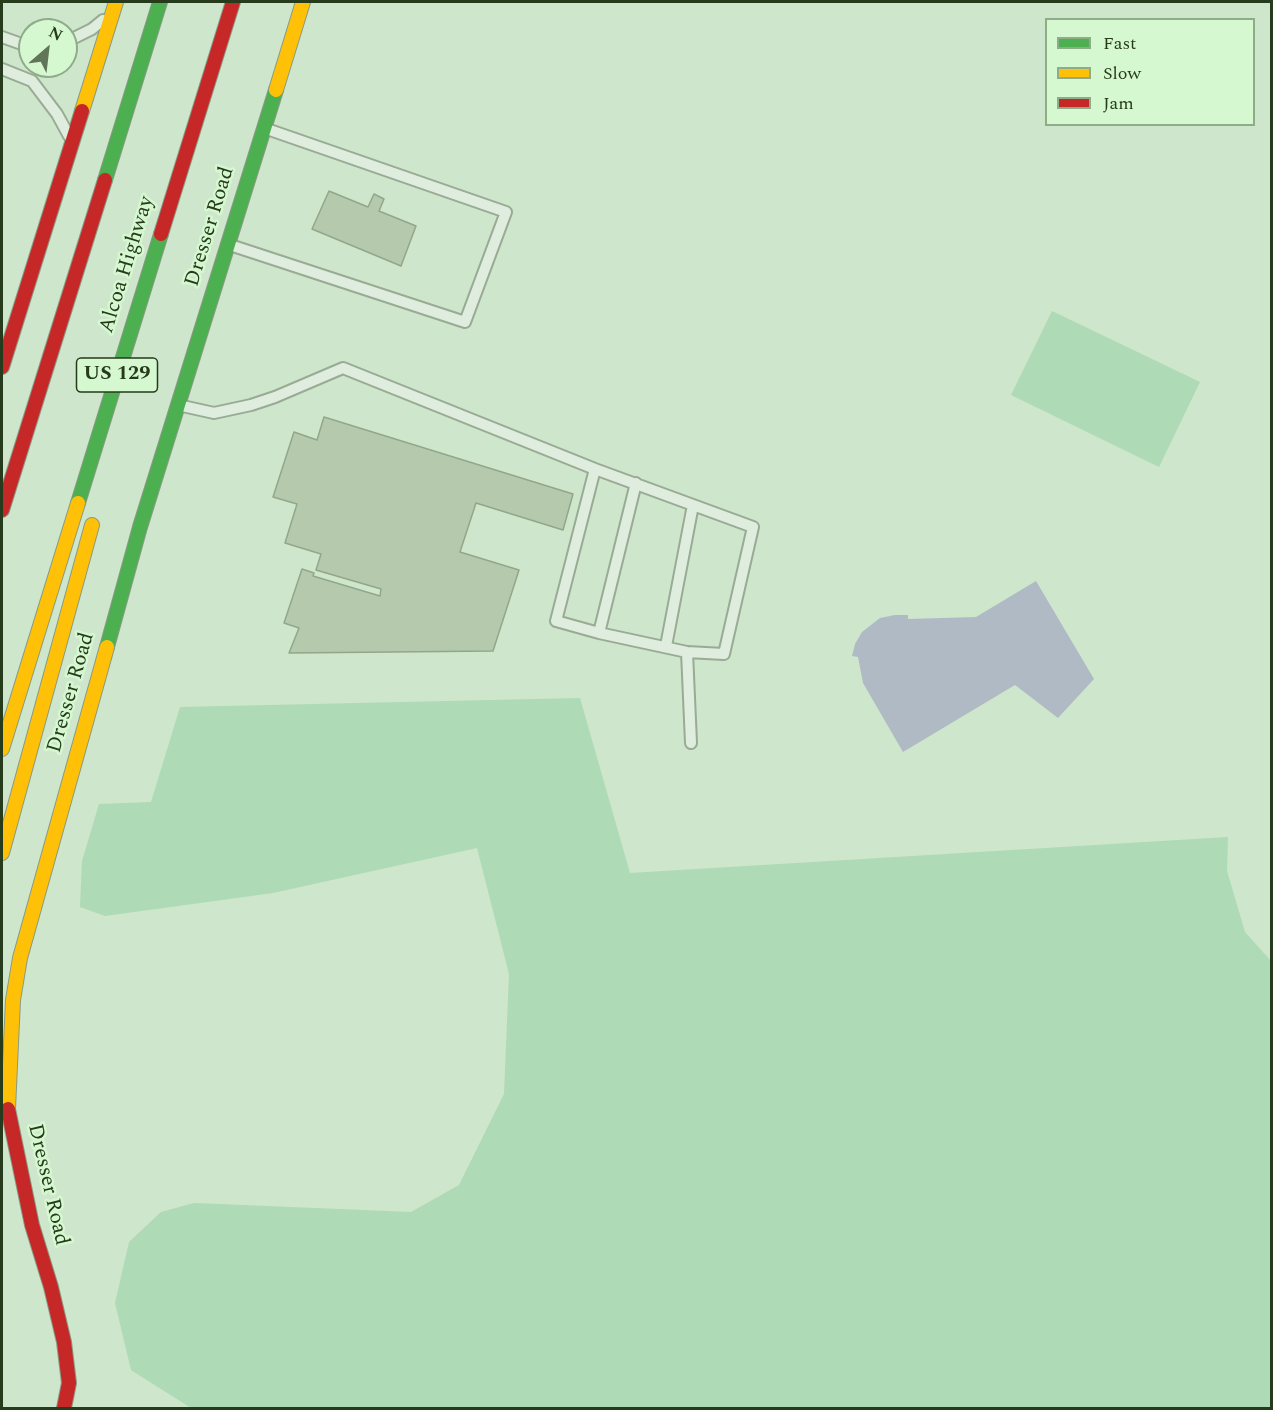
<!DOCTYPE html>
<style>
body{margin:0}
#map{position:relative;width:1273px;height:1410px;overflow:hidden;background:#cee6cb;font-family:Spectral,serif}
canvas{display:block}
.frame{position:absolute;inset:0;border:3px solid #263a1c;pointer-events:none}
.legend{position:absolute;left:1045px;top:18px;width:210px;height:108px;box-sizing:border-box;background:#d5f8d0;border:2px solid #8fac88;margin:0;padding:8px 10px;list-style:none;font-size:18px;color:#263a1c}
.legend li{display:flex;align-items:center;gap:12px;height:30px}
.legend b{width:30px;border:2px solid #8fac88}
.north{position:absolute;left:18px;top:18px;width:60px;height:60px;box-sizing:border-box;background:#d5f8d0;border:2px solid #8fac88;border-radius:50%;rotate:28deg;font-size:16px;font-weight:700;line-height:24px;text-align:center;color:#263a1c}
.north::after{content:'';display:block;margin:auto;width:21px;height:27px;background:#617659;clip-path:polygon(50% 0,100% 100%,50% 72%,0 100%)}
</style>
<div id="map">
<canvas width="1273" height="1410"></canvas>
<div class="frame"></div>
<ul class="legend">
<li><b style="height:8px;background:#4caf50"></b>Fast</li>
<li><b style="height:8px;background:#ffc107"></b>Slow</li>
<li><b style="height:8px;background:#c62828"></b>Jam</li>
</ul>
<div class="north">N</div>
</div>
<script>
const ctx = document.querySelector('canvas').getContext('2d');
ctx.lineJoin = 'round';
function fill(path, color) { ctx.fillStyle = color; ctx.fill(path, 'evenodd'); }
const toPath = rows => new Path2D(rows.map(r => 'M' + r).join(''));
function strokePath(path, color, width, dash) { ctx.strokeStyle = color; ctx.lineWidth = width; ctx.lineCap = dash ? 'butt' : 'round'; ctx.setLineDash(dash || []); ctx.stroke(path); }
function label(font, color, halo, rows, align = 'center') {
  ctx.font = font + ' Spectral,serif'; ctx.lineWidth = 5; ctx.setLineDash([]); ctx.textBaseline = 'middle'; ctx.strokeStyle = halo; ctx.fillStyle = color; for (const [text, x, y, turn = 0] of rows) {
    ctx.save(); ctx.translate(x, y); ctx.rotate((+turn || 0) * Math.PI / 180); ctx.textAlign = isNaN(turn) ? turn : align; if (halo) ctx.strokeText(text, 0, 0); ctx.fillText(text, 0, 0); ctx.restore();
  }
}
const green = toPath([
 [1052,311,1200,382,1159,467,1011,395],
 [580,698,630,873,1228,837,1227,871,1245,932,1271,961,1271,1408,191,1408,131,1370,115,1303,129,1242,161,1212,194,1203,411,1212,459,1185,504,1094,509,974,477,848,273,893,105,916,80,907,82,861,99,804,151,802,180,707]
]);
const water = toPath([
 [1036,581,1094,679,1058,718,1015,685,903,752,863,683,858,657,852,656,855,644,862,632,880,618,895,615,908,615,908,619,976,617]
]);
const building = toPath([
 [329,191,368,207,374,194,384,199,379,211,416,226,401,266,312,229,329,191],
 [324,417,573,494,563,530,476,503,460,552,519,570,493,651,289,653,299,628,284,623,302,569,314,573,313,576,380,596,381,589,316,570,321,554,285,543,297,504,273,497,294,432,317,440,324,417]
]);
const lane = toPath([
 [2,37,30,47],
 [66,42,92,29,103,20],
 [2,69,32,81,57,114,69,136],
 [230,245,465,322,506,212,264,128],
 [178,405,214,413,251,405,275,397,343,368,595,469,753,527,724,654,687,652,599,633,556,621,595,469],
 [599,633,636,483],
 [666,646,693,505],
 [687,652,691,743]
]);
const fast = toPath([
 [105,180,160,2],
 [78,503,161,234],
 [107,647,140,527,276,90]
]);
const slow = toPath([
 [276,90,303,2],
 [82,111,116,2],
 [2,749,78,503],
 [2,853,92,525],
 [8,1109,13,1000,20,958,107,647]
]);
const jam = toPath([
 [161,234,233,2],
 [2,367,82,111],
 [2,510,105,180],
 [8,1109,32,1225,51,1287,64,1342,69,1383,64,1408]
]);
const shields = [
 [117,375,81]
];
const shieldNames = [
 ["US 129",117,375]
];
const streetNames = [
 ["Dresser Road",211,227,-73],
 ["Alcoa Highway",128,265,-73],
 ["Dresser Road",72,693,-74],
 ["Dresser Road",47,1185,77]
];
fill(green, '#aedab6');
fill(water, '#b0bac5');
fill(building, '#b5caac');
strokePath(building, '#93a68a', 1.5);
strokePath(lane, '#99ab94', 14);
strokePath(fast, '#899a85', 16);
strokePath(slow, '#899a85', 16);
strokePath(jam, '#899a85', 16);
strokePath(lane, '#dfedde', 10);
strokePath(fast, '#4caf50', 14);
strokePath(slow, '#ffc107', 14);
strokePath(jam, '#c62828', 14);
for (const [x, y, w] of shields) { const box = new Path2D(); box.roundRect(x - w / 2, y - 17, w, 34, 4.5); ctx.fillStyle = '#d5f8d0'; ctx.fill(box); strokePath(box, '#263a1c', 1.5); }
label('bold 20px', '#263a1c', null, shieldNames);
label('21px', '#263a1c', '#d5f8d0', streetNames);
</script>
